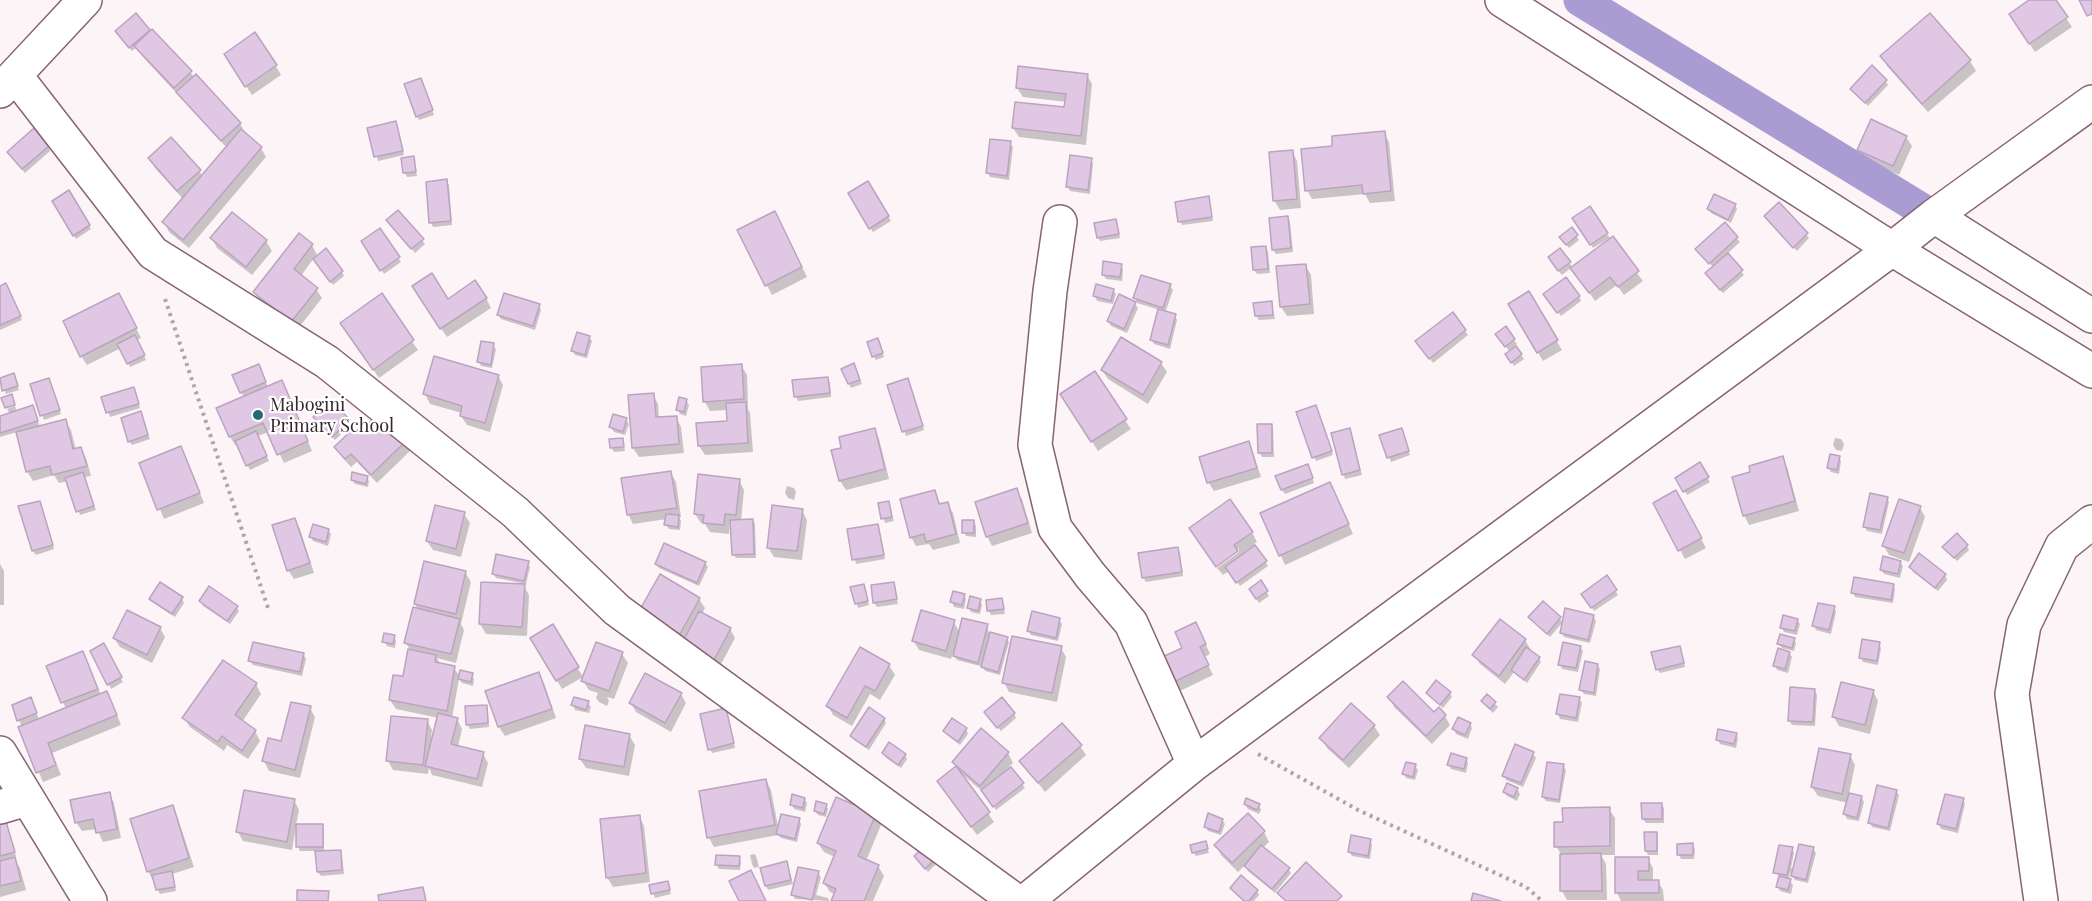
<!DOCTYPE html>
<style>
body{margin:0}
canvas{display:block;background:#fcf4f7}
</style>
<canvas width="2092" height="901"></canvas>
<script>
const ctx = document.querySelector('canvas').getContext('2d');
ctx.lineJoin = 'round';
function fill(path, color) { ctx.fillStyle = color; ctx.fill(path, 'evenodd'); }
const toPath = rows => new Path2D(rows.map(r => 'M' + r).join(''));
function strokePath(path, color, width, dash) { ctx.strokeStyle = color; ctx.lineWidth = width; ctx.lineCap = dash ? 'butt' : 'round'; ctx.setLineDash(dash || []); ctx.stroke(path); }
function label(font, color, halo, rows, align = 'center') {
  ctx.font = font + ' "Playfair Display",serif'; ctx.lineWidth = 4.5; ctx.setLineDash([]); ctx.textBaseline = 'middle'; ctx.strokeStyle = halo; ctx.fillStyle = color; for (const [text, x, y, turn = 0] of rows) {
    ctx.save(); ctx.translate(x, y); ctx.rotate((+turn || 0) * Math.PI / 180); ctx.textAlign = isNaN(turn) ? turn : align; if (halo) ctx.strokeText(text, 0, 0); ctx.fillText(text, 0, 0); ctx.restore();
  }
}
const shadow = toPath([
 [2032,0,2054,0,2072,27,2035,52,2016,24],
 [1930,15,1970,61,1976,71,1928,112,1887,66,1882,56],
 [149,31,240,123,245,133,261,148,266,157,189,248,169,232,164,222,183,199,155,168,150,159,199,171,203,177,227,148,142,56,137,47,132,51,119,36],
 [231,64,276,66,281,75,252,95],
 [1087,75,1092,84,1086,145,1019,137,1013,128,1066,109,1067,102,1023,97,1017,88],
 [1885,80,1888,85,1868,106,1852,89],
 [423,84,434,115,419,120,417,116],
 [396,123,404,155,378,161,369,129],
 [1384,133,1389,142,1395,201,1370,203,1365,194,1312,199,1307,190,1334,147],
 [1906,137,1912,146,1899,175,1864,159,1859,149],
 [1010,143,1013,147,1009,180,990,177,988,173],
 [48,146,50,151,25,173,11,157],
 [1292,151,1297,161,1301,208,1280,210,1274,200],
 [413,157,417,176,407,177,405,173],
 [1091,160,1093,164,1090,194,1070,191,1068,187],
 [446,181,449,185,452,225,433,227,431,223],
 [867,183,891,221,873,232,850,194],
 [69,192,91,229,76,239,54,201],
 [1208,198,1213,221,1182,225,1180,221],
 [1779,204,1809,238,1797,251,1766,217],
 [1735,205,1737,209,1731,223,1711,213,1709,209],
 [232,214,266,241,272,251,252,275,217,248,212,238],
 [1288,217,1290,222,1293,252,1276,254,1273,250],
 [1116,220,1120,238,1100,241,1098,237],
 [780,222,807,277,772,295,739,231],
 [1577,223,1607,234,1643,281,1624,295,1617,285,1595,301,1572,267,1562,275,1552,262,1560,250,1573,268,1609,241,1608,239,1593,248],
 [391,224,422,240,425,244,415,253],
 [1725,224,1740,242,1727,254,1744,275,1723,293,1709,278,1714,269,1706,257],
 [1571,229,1579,240,1569,248,1563,241],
 [380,230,401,262,384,274,363,242],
 [312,245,318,257,342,272,344,276,333,285,314,258,301,276,316,289,322,298,297,330,260,302,255,292],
 [1266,247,1268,252,1270,273,1257,274,1254,270],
 [1121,265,1123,270,1122,281,1106,279,1103,275],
 [1305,265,1311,275,1314,314,1287,316,1281,307],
 [1170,286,1173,290,1165,313,1175,316,1177,320,1170,349,1154,344,1152,340,1160,310,1137,303,1135,298],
 [0,288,8,289,22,320,0,330],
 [1113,290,1116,294,1113,304,1097,301,1095,296],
 [1528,293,1562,350,1543,361,1510,305],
 [381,296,418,350,379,378,348,332],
 [419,296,448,301,486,298,491,308,447,337],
 [1120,296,1135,304,1138,308,1127,333,1111,326,1108,321],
 [1579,296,1581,301,1561,316,1548,298],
 [1271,302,1275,319,1259,320,1256,316],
 [124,304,141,338,137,340,146,360,130,367,121,348,87,365,81,356],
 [539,306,541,310,535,330,501,319,498,314],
 [1452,314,1468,335,1433,363,1420,345],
 [1506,329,1517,344,1515,346,1524,359,1514,366,1507,355,1510,352,1500,339],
 [589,337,592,341,587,358,575,355,573,351],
 [878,340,884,357,876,360,873,356],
 [493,345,496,349,492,368,481,366,479,362],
 [1161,363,1167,372,1148,404,1108,379,1102,370],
 [741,365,747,375,748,409,750,413,753,452,705,455,699,446,729,423,728,410,710,411,705,402],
 [260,370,268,387,287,391,312,451,284,463,269,432,258,436,269,461,250,470,238,445,236,446,230,437,218,409,244,398,234,376],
 [856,370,862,384,851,388,849,384],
 [13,375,19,390,6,394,0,379],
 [498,376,503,385,490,432,467,425,461,416,462,413,430,404,425,394],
 [827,378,830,383,831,397,798,401,796,397,794,382],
 [51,384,61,414,44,420,32,385],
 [910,384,924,430,906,436,889,386],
 [135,393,140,408,110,417,103,398],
 [653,395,658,404,659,419,676,417,681,427,684,453,639,457,633,448],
 [686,400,689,405,686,416,680,414,678,410],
 [1068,404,1125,420,1131,429,1098,451],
 [15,406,17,412,34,411,40,427,65,421,71,430,76,450,81,448,86,458,91,476,84,477,96,510,80,515,68,481,59,483,54,475,33,481,27,471,17,432,0,437,0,417,10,414,7,409],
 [1318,411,1333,455,1316,461,1314,457],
 [140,413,150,439,132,445,129,441],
 [315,418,349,421,351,425,335,440],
 [626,420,629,424,625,435,614,432,611,427],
 [1271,425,1273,429,1274,457,1262,457,1259,452],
 [874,429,879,439,889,479,846,490,840,481,833,452,843,449],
 [1401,429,1410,455,1391,462,1381,436],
 [1349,430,1362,475,1345,479,1333,434],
 [358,436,405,442,410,451,377,483,357,462,351,467,342,457,336,448],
 [1835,438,1841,439,1844,444,1842,451,1836,450,1833,445],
 [622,439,625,451,614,452,611,447],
 [1248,443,1253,453,1261,477,1214,491,1208,482],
 [181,448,204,503,164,519,141,463],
 [1839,457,1841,461,1839,474,1831,472,1829,468],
 [1782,458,1787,467,1799,511,1749,525,1744,515,1752,473],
 [1699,464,1710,482,1687,495,1677,478],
 [1310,470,1314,483,1285,494,1282,490],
 [670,472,676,482,681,517,679,517,681,521,680,530,669,529,666,525,667,519,633,524,628,514],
 [367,477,369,481,368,487,355,484,352,480],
 [739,480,744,490,741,521,752,520,755,524,756,558,736,558,733,554,732,520,730,520,729,534,710,532,705,524,701,523,695,514],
 [787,486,794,488,796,492,794,500,788,498,785,493],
 [1016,490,1022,499,1032,533,992,546,987,536],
 [935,492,941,505,947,503,953,513,960,543,933,550,929,544,916,546,911,537],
 [1335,493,1353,534,1285,565,1262,514],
 [1887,498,1889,502,1882,534,1867,531,1865,527],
 [1681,501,1706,548,1685,559,1655,504],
 [888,503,894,521,885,523,879,505],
 [41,507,54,549,36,555,33,551],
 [1920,508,1925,517,1909,562,1889,555,1884,546],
 [802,510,807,520,802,560,774,557,768,547],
 [464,514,470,523,461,557,433,550,427,541],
 [295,519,300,529,314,573,294,579,288,570],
 [974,522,976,526,976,537,966,536,964,532],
 [878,526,885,559,856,564,848,530],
 [328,530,331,534,328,546,313,541,311,537],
 [1252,532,1257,542,1254,544,1268,566,1240,586,1229,571,1223,575,1217,568,1239,552,1239,548,1216,565,1196,538],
 [1967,546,1969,550,1957,561,1944,547],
 [1178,549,1180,553,1183,576,1146,582,1143,577],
 [1900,562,1903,566,1900,578,1884,574,1881,570],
 [528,563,530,567,526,584,496,578,493,573],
 [705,563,708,567,699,586,659,568,656,564],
 [0,564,4,571,4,605,0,605],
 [1911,568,1945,575,1947,580,1938,591,1913,572],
 [465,572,471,582,461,624,464,630,456,663,437,658,441,665,454,668,460,677,472,675,474,679,473,686,462,683,459,679,452,718,457,719,462,729,458,747,483,754,488,763,482,787,432,775,429,768,428,774,393,770,388,761,427,720,432,730,431,739,433,740,439,718,396,709,390,700,404,678,410,650,406,643,419,611,415,604],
 [1607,577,1618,595,1594,611,1583,594],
 [1261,582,1269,596,1259,603,1253,594],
 [894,583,898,604,877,607,874,603],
 [1893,585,1895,589,1893,603,1855,597,1853,593],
 [524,586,529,595,527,636,486,634,480,624],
 [852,588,865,590,869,605,858,608],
 [964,595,966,599,964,609,954,607,952,602],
 [182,598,184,603,175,617,154,603,151,599],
 [699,599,705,608,702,614,730,629,735,638,719,668,646,621],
 [980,600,982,605,980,614,971,612,969,608],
 [1002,600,1005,614,991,615,989,611],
 [201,602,236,607,239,611,230,624,203,606],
 [1834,608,1836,612,1831,634,1816,630,1814,626],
 [1593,616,1596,621,1590,643,1564,637,1561,632],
 [1530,618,1560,618,1562,623,1550,637],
 [1059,620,1062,624,1058,641,1031,635,1028,631],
 [1797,620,1800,624,1797,635,1784,632,1782,628],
 [1500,621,1525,640,1531,650,1530,652,1539,658,1541,662,1527,683,1514,672,1505,684,1480,664,1474,655],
 [954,622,960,633,987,626,989,633,1007,638,1009,642,1000,675,985,671,981,664,980,666,957,660,953,653,951,659,919,650,913,640],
 [553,626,583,677,562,689,532,638],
 [160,628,165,637,152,663,120,647,114,638],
 [1201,634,1210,654,1204,657,1213,675,1180,691,1175,682,1184,648],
 [394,636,396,641,395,648,387,646,384,641],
 [1794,639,1796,643,1794,651,1782,648,1779,643],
 [1879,644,1881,648,1878,665,1863,662,1861,658],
 [104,645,123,682,111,689,92,652],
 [1580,647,1583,651,1578,672,1562,669,1560,664],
 [1680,647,1685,667,1660,673,1657,669],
 [1061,648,1066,657,1057,702,1009,692,1004,682],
 [861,649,889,665,895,675,880,700,870,694,852,726,833,715,828,706],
 [83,653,101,695,112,702,121,725,52,753,61,775,43,782,20,728,22,727,19,720,33,703,39,720,66,709,48,667],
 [1789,653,1792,657,1788,673,1777,670,1775,665],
 [303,654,306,659,302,676,253,665,250,661],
 [622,654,628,663,614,699,607,697,609,701,607,706,599,702,596,698,598,693,589,690,583,681],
 [1597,665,1600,669,1596,696,1584,694,1581,690],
 [539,674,544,683,556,718,505,736,499,727,487,692],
 [256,684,261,694,242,722,255,731,260,741,248,759,227,745,224,751,190,727,184,718],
 [1814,690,1817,695,1815,726,1792,725,1789,720],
 [1873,691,1878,701,1870,734,1839,726,1834,717],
 [1427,693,1450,693,1452,697,1443,708],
 [681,694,686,703,671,732,636,712,631,703],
 [1487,696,1498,707,1493,713,1482,702],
 [1389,697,1434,714,1445,716,1450,725,1432,744,1394,707],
 [1579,699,1582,703,1578,722,1560,719,1558,714],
 [588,703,591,707,589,713,575,710,573,705],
 [1351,705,1374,726,1380,735,1349,768,1327,748,1321,738],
 [486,706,488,711,489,727,470,729,467,724],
 [310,708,315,717,300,778,269,771,264,761,282,743],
 [725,710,735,748,712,753,710,749],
 [1014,713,1016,718,1001,731,988,717],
 [884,719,886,723,869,750,854,740,851,736],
 [1470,724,1472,728,1468,739,1456,734,1454,729],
 [966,729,968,734,960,745,947,735,944,731],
 [1736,734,1738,738,1736,748,1720,744,1718,740],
 [629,735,635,745,629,776,586,768,580,759],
 [1080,746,1086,755,1045,792,1021,761],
 [883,753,905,755,907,759,901,768,886,758],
 [1008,753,1013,763,1009,767,1025,788,996,810,984,793,961,773,994,822,977,835,939,781,957,768,954,762],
 [1533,754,1536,758,1523,787,1506,780,1504,775],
 [1850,755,1855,765,1849,794,1861,797,1864,802,1859,821,1847,819,1845,814,1848,803,1818,796,1812,787],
 [1466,759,1468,763,1466,773,1451,769,1449,765],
 [1415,766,1418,770,1415,780,1406,778,1404,774],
 [1563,766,1566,770,1560,803,1546,801,1543,797],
 [766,780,771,790,779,831,799,820,801,824,797,842,781,838,778,835,714,847,709,838],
 [1517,789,1520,794,1517,801,1507,796,1505,792],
 [1896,791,1899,795,1890,831,1872,827,1870,823],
 [109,793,114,803,121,838,103,842,97,829,82,831,76,822],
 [804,799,807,803,805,812,794,809,792,805],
 [294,800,299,810,296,825,322,825,324,830,324,852,340,851,342,856,344,874,321,876,318,872,317,851,300,851,298,847,298,827,296,827,292,850,243,841,238,832],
 [1963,800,1965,804,1958,833,1941,829,1939,824],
 [1245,804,1259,805,1261,810,1259,814,1248,809],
 [1643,804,1661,804,1664,808,1664,823,1646,823,1643,819],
 [826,805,828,809,826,817,818,815,815,811],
 [172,806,177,816,194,867,172,874,176,891,160,894,148,871],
 [1609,809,1615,818,1615,855,1601,855,1606,864,1607,900,1567,900,1562,891,1562,856,1556,846,1564,824],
 [875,815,881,825,866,861,878,866,884,876,873,901,833,901,836,895,830,892,824,883,835,857,824,852,818,843],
 [1248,815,1264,832,1269,842,1263,848,1288,869,1291,873,1275,893,1248,871,1245,865,1238,872,1221,855,1216,846],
 [639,816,644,826,650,882,613,887,607,877],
 [0,818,6,821,16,856,13,857,20,868,26,890,0,897],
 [1222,820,1225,824,1221,835,1208,831,1205,826],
 [1656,833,1658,838,1658,855,1648,855,1646,851],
 [1370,841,1372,845,1370,859,1352,856,1349,852],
 [1205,843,1209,853,1196,856,1193,852],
 [1692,845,1695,849,1694,859,1681,859,1679,855],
 [1792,849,1794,853,1791,868,1794,869,1813,849,1816,853,1808,883,1795,880,1790,872,1789,880,1793,885,1791,894,1780,891,1778,887,1780,877,1775,872],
 [755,854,757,859,759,867,754,868,752,864,750,855],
 [739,857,741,862,740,870,719,869,716,864],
 [915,857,934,860,936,864,928,872],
 [1648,859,1653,868,1653,881,1658,881,1663,890,1664,901,1621,901,1617,893],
 [787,863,793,884,768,890,766,886],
 [818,873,821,877,816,895,828,898,829,901,795,899,793,895],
 [667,883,671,894,655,898,651,886],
 [1232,888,1257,891,1259,895,1254,901,1243,901]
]);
const canal = toPath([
 [1580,0,1957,231]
]);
const building = toPath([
 [2029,0,2056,0,2068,17,2029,44,2009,14,2029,0],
 [2079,0,2092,0,2092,14,2087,16,2079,0],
 [136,13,150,30,129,48,115,31,136,13],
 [1930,13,1971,60,1922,104,1880,56,1930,13],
 [152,29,192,71,174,88,134,46,152,29],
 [255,32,277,65,245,87,224,54,255,32],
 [1872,65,1887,80,1865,103,1850,89,1872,65],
 [1018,66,1088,74,1081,136,1012,128,1015,102,1064,107,1066,94,1016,88,1018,66],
 [196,74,241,123,221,141,176,92,196,74],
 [421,78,433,110,416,117,404,84,421,78],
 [1871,119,1907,136,1893,166,1857,150,1871,119],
 [396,121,403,151,374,157,367,128,396,121],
 [34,128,49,146,22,169,7,152,34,128],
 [241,129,262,147,183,240,162,222,241,129],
 [1385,131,1391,191,1363,194,1362,185,1305,191,1301,149,1332,146,1332,136,1385,131],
 [171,137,201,170,177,191,148,158,171,137],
 [990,139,1011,141,1007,176,986,173,990,139],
 [1293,150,1297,199,1273,201,1269,152,1293,150],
 [1070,155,1092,158,1088,190,1066,187,1070,155],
 [414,156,416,172,403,173,401,158,414,156],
 [447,179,451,221,429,223,426,182,447,179],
 [868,181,889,216,869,229,848,193,868,181],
 [69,190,90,225,73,236,52,201,69,190],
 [1714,194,1736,204,1728,220,1707,209,1714,194],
 [1209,196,1212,217,1178,222,1175,202,1209,196],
 [1779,202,1808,233,1793,248,1764,216,1779,202],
 [1590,206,1608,233,1590,245,1572,218,1590,206],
 [398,210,424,239,411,249,386,220,398,210],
 [775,211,802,267,765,286,737,230,775,211],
 [232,212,267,240,246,267,210,238,232,212],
 [1288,216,1291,248,1272,250,1269,218,1288,216],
 [1116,219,1119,234,1097,238,1094,223,1116,219],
 [1725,222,1738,237,1709,264,1695,249,1725,222],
 [1572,227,1578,235,1566,245,1559,237,1572,227],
 [380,228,400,257,380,271,361,241,380,228],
 [299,233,313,244,294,269,318,288,291,322,253,292,299,233],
 [1613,236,1639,271,1618,287,1610,277,1589,293,1570,268,1613,236],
 [1266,246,1268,269,1253,270,1251,247,1266,246],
 [326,248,343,271,330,282,313,259,326,248],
 [1560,248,1571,262,1558,271,1548,257,1560,248],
 [1728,253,1743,270,1720,290,1705,273,1728,253],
 [1103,261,1122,264,1120,277,1102,275,1103,261],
 [1306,264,1310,304,1280,307,1276,266,1306,264],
 [432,273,448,299,475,280,487,298,440,329,412,286,432,273],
 [1141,275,1171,284,1163,308,1133,298,1141,275],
 [1566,277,1580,296,1557,313,1543,294,1566,277],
 [6,283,21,316,0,325,0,286,6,283],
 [1096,284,1114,289,1111,301,1093,296,1096,284],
 [1529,291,1558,340,1537,353,1508,304,1529,291],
 [119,293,137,328,80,357,63,321,119,293],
 [382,293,414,340,373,370,340,323,382,293],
 [504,293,540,304,533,326,497,315,504,293],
 [1119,294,1136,302,1124,329,1107,321,1119,294],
 [1272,301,1273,315,1255,316,1253,303,1272,301],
 [1158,309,1176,314,1168,345,1150,340,1158,309],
 [1453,312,1466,330,1429,359,1415,341,1453,312],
 [1506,326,1515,339,1505,347,1495,334,1506,326],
 [577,332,590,336,585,355,571,351,577,332],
 [135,335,145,355,127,364,117,344,135,335],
 [1121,337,1162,362,1143,395,1101,370,1121,337],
 [878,338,883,353,872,357,867,342,878,338],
 [481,341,494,343,491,365,477,362,481,341],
 [1516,346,1522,354,1511,363,1505,354,1516,346],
 [434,356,499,375,485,423,460,416,462,406,423,394,434,356],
 [854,363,860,380,848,384,841,369,854,363],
 [259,364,266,382,240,393,232,375,259,364],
 [742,364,744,399,703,402,701,367,742,364],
 [1095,371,1127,419,1091,442,1060,394,1095,371],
 [14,373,18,386,2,391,0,378,14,373],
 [828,377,830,393,794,397,792,380,828,377],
 [49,378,60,410,40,416,30,384,49,378],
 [908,378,923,426,902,432,887,385,908,378],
 [282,380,308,441,277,455,263,423,229,437,216,408,282,380],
 [134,387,139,404,106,413,101,397,134,387],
 [654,393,656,417,677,416,679,444,632,448,628,395,654,393],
 [12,394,15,405,5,408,1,398,12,394],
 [679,397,687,399,684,412,676,410,679,397],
 [331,400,350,420,332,437,313,417,331,400],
 [746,402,748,443,698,446,696,423,727,421,726,403,746,402],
 [33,405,38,421,0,433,0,416,33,405],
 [1316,405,1332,451,1312,458,1296,412,1316,405],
 [141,411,148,435,128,442,121,418,141,411],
 [379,413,406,441,371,475,351,454,345,459,334,447,353,429,358,433,379,413],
 [613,414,627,418,623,432,609,427,613,414],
 [66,419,73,449,81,447,87,466,52,475,50,466,26,472,16,432,66,419],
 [1257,424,1272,424,1272,453,1258,453,1257,424],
 [875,428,885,469,839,481,831,450,841,448,839,437,875,428],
 [1350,428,1360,470,1342,475,1331,433,1350,428],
 [1402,428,1409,451,1387,458,1379,435,1402,428],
 [256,431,267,456,246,466,235,441,256,431],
 [623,438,624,447,610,448,609,439,623,438],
 [1249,441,1257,468,1207,483,1199,457,1249,441],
 [181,446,200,493,157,510,139,463,181,446],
 [1830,454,1840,456,1837,470,1827,468,1830,454],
 [1783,456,1795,501,1743,516,1732,477,1750,472,1749,466,1783,456],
 [1700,462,1709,477,1683,492,1675,478,1700,462],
 [1308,464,1313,478,1281,490,1275,476,1308,464],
 [671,471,677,508,627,515,621,478,671,471],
 [83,472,94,506,76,512,65,478,83,472],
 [352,472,368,476,366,484,351,480,352,472],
 [698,474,740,479,736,515,725,514,724,525,703,523,704,515,694,514,698,474],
 [1330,482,1349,524,1279,556,1260,513,1330,482],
 [1017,488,1028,523,986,537,975,502,1017,488],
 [935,490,939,504,948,502,956,534,926,542,924,534,910,538,900,499,935,490],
 [1676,490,1702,538,1678,551,1653,503,1676,490],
 [1870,493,1888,497,1880,530,1863,527,1870,493],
 [1230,499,1253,532,1234,545,1238,551,1216,567,1189,528,1230,499],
 [1899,499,1921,506,1904,553,1882,546,1899,499],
 [40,501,53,545,32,551,18,506,40,501],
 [889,501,892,517,881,519,878,503,889,501],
 [435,505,465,512,456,549,426,541,435,505],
 [772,505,803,509,797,551,767,548,772,505],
 [666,514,679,515,678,527,664,525,666,514],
 [295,518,310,563,287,571,272,525,295,518],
 [753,519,754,554,732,555,730,520,753,519],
 [962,520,974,520,974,533,962,533,962,520],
 [313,524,329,529,326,542,309,537,313,524],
 [878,524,884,555,852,560,847,529,878,524],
 [1957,533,1968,545,1954,558,1942,547,1957,533],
 [664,543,706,562,697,583,655,564,664,543],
 [1255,545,1267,561,1236,583,1225,567,1255,545],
 [1178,547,1182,572,1142,578,1138,553,1178,547],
 [1919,553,1946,574,1935,588,1909,567,1919,553],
 [496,554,529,561,524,581,492,574,496,554],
 [1883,556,1901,561,1898,574,1880,570,1883,556],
 [424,561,466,571,456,614,414,604,424,561],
 [660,574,700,598,680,634,639,611,660,574],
 [1607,575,1617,590,1591,608,1581,594,1607,575],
 [1854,577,1894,584,1891,600,1851,593,1854,577],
 [1261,580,1268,591,1256,599,1249,589,1261,580],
 [160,582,183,597,172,614,149,599,160,582],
 [481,582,525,584,522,627,479,624,481,582],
 [894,582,897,599,873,603,871,585,894,582],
 [864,584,868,601,855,604,850,587,864,584],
 [209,586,238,606,227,621,199,601,209,586],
 [953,591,965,594,962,605,950,602,953,591],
 [970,596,981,599,978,611,967,608,970,596],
 [1002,598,1004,609,987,611,986,600,1002,598],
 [1543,601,1561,617,1547,634,1528,617,1543,601],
 [1818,603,1835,606,1829,630,1812,626,1818,603],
 [413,607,460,619,451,654,404,643,413,607],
 [1565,608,1594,615,1588,640,1560,633,1565,608],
 [127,610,161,627,147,655,113,638,127,610],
 [921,610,955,620,946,651,912,641,921,610],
 [699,611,731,628,714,660,682,643,699,611],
 [1032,611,1060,618,1056,638,1027,631,1032,611],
 [1783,615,1798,619,1795,631,1780,628,1783,615],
 [962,618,988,624,978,663,953,656,962,618],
 [1500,619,1526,639,1499,676,1472,655,1500,619],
 [1196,622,1206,644,1200,647,1209,665,1174,682,1162,657,1182,648,1175,632,1196,622],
 [553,624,579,667,556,681,530,638,553,624],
 [990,632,1008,637,998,672,981,667,990,632],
 [384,633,395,635,393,644,382,642,384,633],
 [1780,634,1795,638,1792,648,1777,644,1780,634],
 [1012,636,1062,646,1052,693,1002,683,1012,636],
 [1862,639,1880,642,1877,661,1859,658,1862,639],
 [253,642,304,653,300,672,248,661,253,642],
 [596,642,623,652,609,691,581,681,596,642],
 [1563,642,1581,646,1576,668,1558,665,1563,642],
 [104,643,122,677,107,685,90,651,104,643],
 [1680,646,1684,663,1656,670,1651,652,1680,646],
 [860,647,890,664,875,691,865,686,847,718,826,706,860,647],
 [1526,647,1540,657,1524,680,1511,670,1526,647],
 [1778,648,1790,652,1785,669,1773,666,1778,648],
 [408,649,436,655,435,662,455,666,447,711,389,700,393,675,403,676,408,649],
 [83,651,98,689,61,703,46,666,83,651],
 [223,660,257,683,235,715,256,730,242,751,222,736,218,742,182,718,223,660],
 [1585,661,1598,664,1594,693,1579,690,1585,661],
 [460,670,473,673,471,682,458,679,460,670],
 [539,672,552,709,498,727,485,691,539,672],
 [645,673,682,693,665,723,629,703,645,673],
 [1436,680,1451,692,1440,705,1426,693,1436,680],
 [1403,681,1434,712,1439,707,1446,715,1426,736,1387,697,1403,681],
 [1841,682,1874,690,1865,725,1832,717,1841,682],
 [1790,687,1815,689,1813,722,1788,721,1790,687],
 [107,691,117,715,48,743,56,765,36,773,18,727,107,691],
 [1487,694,1496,702,1490,709,1481,701,1487,694],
 [1560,694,1580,697,1576,718,1556,714,1560,694],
 [31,697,37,713,17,721,12,705,31,697],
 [574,697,589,701,586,710,571,705,574,697],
 [1002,697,1015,713,997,728,984,712,1002,697],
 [291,702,311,706,295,770,262,761,268,738,281,741,291,702],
 [1351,703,1375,725,1343,760,1319,738,1351,703],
 [487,705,488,723,466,725,465,706,487,705],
 [869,707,885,718,866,747,850,736,869,707],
 [726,708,734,743,708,750,700,714,726,708],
 [438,713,458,718,451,744,484,752,477,779,425,766,438,713],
 [391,716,428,719,423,765,386,761,391,716],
 [1458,717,1471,723,1465,735,1452,729,1458,717],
 [952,718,967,728,958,742,943,731,952,718],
 [1062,723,1082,745,1038,783,1019,761,1062,723],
 [585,725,630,734,624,767,579,759,585,725],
 [981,728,1009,752,980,786,952,762,981,728],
 [1718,729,1737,733,1734,744,1716,740,1718,729],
 [889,742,906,754,898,765,882,753,889,742],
 [1515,744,1534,752,1521,783,1502,776,1515,744],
 [1819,748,1851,754,1842,794,1811,787,1819,748],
 [1451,753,1467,758,1464,769,1447,765,1451,753],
 [1406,762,1416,764,1413,777,1402,774,1406,762],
 [1547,762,1564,764,1559,800,1542,797,1547,762],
 [956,766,990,812,971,827,937,781,956,766],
 [1011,767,1024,783,993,807,981,790,1011,767],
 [766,779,775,825,707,838,699,791,766,779],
 [1507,783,1518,788,1514,797,1503,792,1507,783],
 [1877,785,1897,790,1888,828,1868,823,1877,785],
 [244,790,295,799,287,842,236,832,244,790],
 [110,792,117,829,96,833,93,819,75,823,70,800,110,792],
 [1849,793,1862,796,1857,818,1843,814,1849,793],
 [792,794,805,798,803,808,790,805,792,794],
 [1945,794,1964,798,1956,829,1937,824,1945,794],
 [836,797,876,814,858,856,879,865,864,901,831,901,836,889,823,883,836,851,817,843,836,797],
 [1246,798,1260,804,1257,810,1244,804,1246,798],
 [816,801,827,804,824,814,814,811,816,801],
 [1641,803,1662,803,1662,819,1642,819,1641,803],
 [173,805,189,858,147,872,130,819,173,805],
 [1610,807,1610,846,1554,847,1554,822,1563,822,1562,808,1610,807],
 [1208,813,1223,819,1219,832,1204,827,1208,813],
 [1248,813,1265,831,1232,863,1214,845,1248,813],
 [781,814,800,818,795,839,776,834,781,814],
 [4,815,15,852,0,856,0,816,4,815],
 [640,815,646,873,606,878,600,819,640,815],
 [296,824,323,824,323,847,296,847,296,824],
 [1644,832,1657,832,1657,851,1645,851,1644,832],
 [1351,835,1371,839,1368,856,1348,852,1351,835],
 [1206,841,1208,849,1192,853,1190,845,1206,841],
 [1693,843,1693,855,1677,855,1677,844,1693,843],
 [1799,844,1814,847,1806,880,1791,876,1799,844],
 [1261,845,1290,868,1272,889,1244,866,1261,845],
 [1779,845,1793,847,1787,875,1773,873,1779,845],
 [924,847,935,859,925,869,914,856,924,847],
 [341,850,342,870,317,872,315,851,341,850],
 [1601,853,1602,891,1560,891,1560,854,1601,853],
 [716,855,740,856,739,866,715,865,716,855],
 [15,857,21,881,0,886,0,861,15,857],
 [1615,857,1649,857,1649,871,1638,871,1638,880,1659,880,1659,893,1615,893,1615,857],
 [787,861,791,880,765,886,760,868,787,861],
 [1306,862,1342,896,1337,901,1286,901,1277,893,1306,862],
 [798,867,819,871,812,900,791,895,798,867],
 [751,870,766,901,739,901,729,881,751,870],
 [172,871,175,887,156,890,152,875,172,871],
 [1241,875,1258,890,1249,901,1244,901,1230,888,1241,875],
 [1779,876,1791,879,1788,890,1776,887,1779,876],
 [668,881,670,890,651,894,649,885,668,881],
 [423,887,426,901,379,901,378,895,423,887],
 [297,890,329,891,328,901,297,901,297,890],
 [1473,893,1501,901,1471,901,1473,893]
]);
const path = toPath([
 [165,299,269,611],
 [1258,754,1358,810,1526,887,1542,901]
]);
const minor = toPath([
 [1502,0,1892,249,2092,371],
 [15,75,153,253,327,362,515,512,617,610,1016,901],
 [0,91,85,0],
 [1934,216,2092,316],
 [1060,222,1050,291,1035,445,1055,528,1090,575,1131,623,1194,764],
 [0,753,90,901],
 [0,807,27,799],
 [1026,901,1194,764,1892,249,1934,216,2092,102],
 [2041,901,2012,694,2024,625,2062,546,2092,522]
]);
const markers = [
 [258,415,6,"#226b76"]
];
const poiNames = [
 ["Mabogini",270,405],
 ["Primary School",270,426]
];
fill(shadow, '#0003');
strokePath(canal, '#a89cd3', 33);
fill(building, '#e0c7e3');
strokePath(building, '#bca3bf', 1.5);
strokePath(minor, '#866473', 36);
strokePath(path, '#afa5a9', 4, [3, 4.5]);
strokePath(minor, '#fff', 33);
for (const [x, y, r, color] of markers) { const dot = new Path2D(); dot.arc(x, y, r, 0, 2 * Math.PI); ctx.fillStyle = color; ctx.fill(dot); strokePath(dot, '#fff', 2); }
label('18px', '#35272d', '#fff', poiNames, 'left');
</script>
